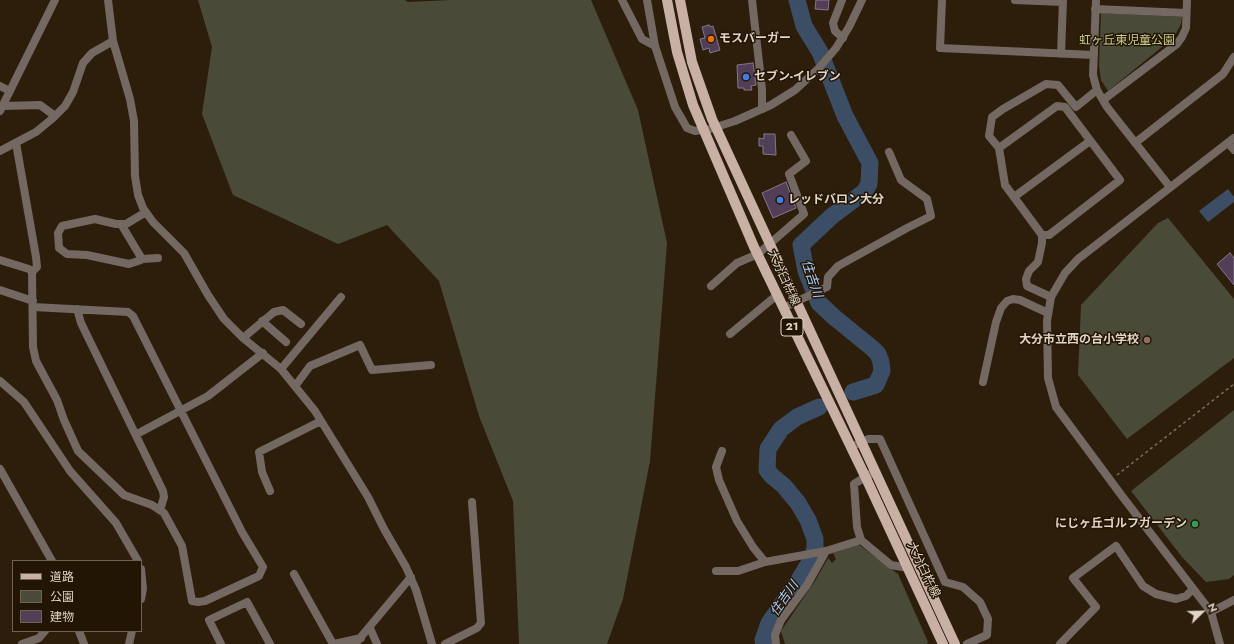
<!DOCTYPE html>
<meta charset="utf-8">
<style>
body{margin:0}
#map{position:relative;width:1234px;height:644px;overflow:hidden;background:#2d1e0b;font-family:Jost,"Noto Sans JP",sans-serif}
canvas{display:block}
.legend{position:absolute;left:12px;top:560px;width:130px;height:72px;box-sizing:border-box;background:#231503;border:1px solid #6e6252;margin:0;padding:5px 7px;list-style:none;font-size:12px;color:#dfd5c9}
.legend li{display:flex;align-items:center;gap:8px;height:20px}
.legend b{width:20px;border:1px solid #6e6252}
.north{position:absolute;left:1182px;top:592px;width:40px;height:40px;-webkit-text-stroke:3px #231503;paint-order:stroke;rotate:67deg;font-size:11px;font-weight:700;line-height:16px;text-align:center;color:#dfd5c9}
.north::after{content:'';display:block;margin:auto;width:14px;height:18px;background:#dfd5c9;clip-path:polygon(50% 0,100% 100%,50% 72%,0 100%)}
</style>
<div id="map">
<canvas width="1234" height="644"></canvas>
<ul class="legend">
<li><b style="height:5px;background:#c9b0a5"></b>道路</li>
<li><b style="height:11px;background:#494b38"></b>公園</li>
<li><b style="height:11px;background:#513f57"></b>建物</li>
</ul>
<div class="north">N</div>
</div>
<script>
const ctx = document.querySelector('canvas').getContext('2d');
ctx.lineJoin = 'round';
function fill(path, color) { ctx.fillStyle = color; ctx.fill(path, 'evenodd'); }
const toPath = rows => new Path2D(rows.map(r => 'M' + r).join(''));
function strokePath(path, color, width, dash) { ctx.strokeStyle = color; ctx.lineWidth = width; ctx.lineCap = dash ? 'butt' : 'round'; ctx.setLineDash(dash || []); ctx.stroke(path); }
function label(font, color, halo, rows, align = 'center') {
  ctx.font = font + ' Jost,"Noto Sans JP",sans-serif'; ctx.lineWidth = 3; ctx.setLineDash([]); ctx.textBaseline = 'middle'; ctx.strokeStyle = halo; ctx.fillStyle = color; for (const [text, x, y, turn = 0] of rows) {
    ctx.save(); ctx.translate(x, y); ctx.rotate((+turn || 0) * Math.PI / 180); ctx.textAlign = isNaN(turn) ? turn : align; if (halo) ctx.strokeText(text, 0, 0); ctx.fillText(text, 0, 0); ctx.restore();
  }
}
const green = toPath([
 [198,0,405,0,408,2,451,0,591,0,638,110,667,243,650,461,623,599,607,644,519,644,513,501,479,416,439,281,387,225,338,244,233,195,202,114,212,47],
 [1101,13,1182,17,1181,24,1174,37,1108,91,1101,80,1099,66],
 [1168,218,1234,299,1234,358,1127,439,1078,375,1081,305,1158,223],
 [1234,410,1234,575,1229,579,1206,582,1182,557,1131,491],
 [858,544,898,574,928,642,927,644,785,644,781,631,815,581,827,560,828,558,832,563,836,559,833,553]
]);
const water = toPath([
 [1228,189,1234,197,1234,202,1208,222,1199,211]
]);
const river = toPath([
 [797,0,804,26,820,52,845,116,870,163,869,184,864,192,832,216,801,245,806,271,819,303,834,317,872,348,878,354,881,362,882,371,876,385,853,392],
 [764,644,763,640,769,623,799,580,810,562,815,549,815,539,808,520,798,503,784,486,772,476,767,470,768,449,781,429,797,417,819,407]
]);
const building = toPath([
 [816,0,829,0,828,10,815,9,816,0],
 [709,25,710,27,713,26,720,50,710,53,709,48,703,50,700,39,705,38,702,27,709,25],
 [753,63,756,85,751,86,752,90,744,90,744,88,738,88,737,65,753,63],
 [764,134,775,134,776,155,763,154,763,146,759,146,759,138,764,139,764,134],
 [786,182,796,208,773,218,762,193,786,182],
 [1230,253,1234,258,1234,285,1217,264,1230,253]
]);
const path = toPath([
 [1117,475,1234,384]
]);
const minor = toPath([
 [108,0,113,41,130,99,134,121,135,176,138,195,143,208,153,222,184,253,208,295,224,319,243,338,281,369,315,411,368,497,384,529,406,567,416,590,432,644],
 [622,0,642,39,655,46],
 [752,0,762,89,762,109],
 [842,0,833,23,835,31,843,38],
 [942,0,940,48,1094,55],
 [1015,0,1063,2],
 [1096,0,1093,75,1097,90,1107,107,1170,187],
 [1095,9,1186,13],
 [1061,54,1063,0],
 [0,86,10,91],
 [1103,100,1177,44,1182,37,1186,28,1187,0],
 [3,106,40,105,55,116],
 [0,111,55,0],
 [16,143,36,257,37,267,32,272],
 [1135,143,1223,74,1234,57],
 [1228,143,1234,150],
 [999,148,989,136,992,117,1003,109,1046,84,1058,85,1076,107,1097,90],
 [0,151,36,132,53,118,65,106,73,92,83,63,92,53,113,41],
 [1014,197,1090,141],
 [121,224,142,259,141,260,129,264,87,255,67,254,59,248,58,233,62,226,95,219,116,224,126,224,146,212],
 [1042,235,1049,235,1120,180,1065,107,1057,106,999,148,1005,185,1042,235,1042,243,1038,262,1029,271,1026,279,1027,286,1051,297],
 [142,259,158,258],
 [0,260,29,269,32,272,33,347,36,361,57,400,64,420,78,451,124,495,152,505,164,513,182,546,192,601,198,602,205,601,259,576,263,567,242,532,133,316,128,312,33,307],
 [711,286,737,263,758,254,804,214,789,174,806,161,791,135],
 [0,290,33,301],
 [783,308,827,287,828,277,838,266,907,228,931,216,927,199,901,180,889,152],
 [77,309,81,323,163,491,164,497,160,510],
 [262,321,286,342],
 [730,334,777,295],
 [243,338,274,312,283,310,301,324],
 [281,369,341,297],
 [0,381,24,402,70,471,116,523,138,561],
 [983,382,996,322,1001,308,1007,301,1013,299,1020,300,1048,313],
 [296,385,310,366,360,345,372,370,431,365],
 [137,434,208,396,263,353],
 [851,447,868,439,880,439,945,582,963,587,980,602,988,619,987,635,967,644],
 [722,451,716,467,719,480,737,521,753,547,765,562],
 [0,469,52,561],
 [270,491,262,472,259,452,321,421],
 [861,540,891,565,908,568],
 [141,569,143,589,141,599],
 [716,571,738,571,765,562,826,551,861,540,857,527,854,484,875,471],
 [294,574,333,644],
 [1211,612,1234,600],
 [370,628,377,644],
 [79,631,84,644],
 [22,644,39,638,45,631],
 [129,644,132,631],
 [221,644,209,620,247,602,270,644],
 [334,644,361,638],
 [355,644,411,577],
 [445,644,477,628,481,623,472,502],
 [776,644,775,635,781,620,807,585,826,551],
 [1060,644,1096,607,1073,578,1116,546,1143,586,1156,594,1176,599,1186,596,1193,589]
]);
const tertiary = toPath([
 [647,0,655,46,675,107,687,128,695,131,710,129,735,121,771,105,795,90,818,69,836,48,849,27,862,0],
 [1220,644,1211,612,1122,496,1056,407,1048,378,1047,321,1051,297,1065,273,1078,259,1234,138]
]);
const primary = toPath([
 [667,0,677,52,693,105,754,247,865,476,943,644],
 [680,0,692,62,712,119,955,644]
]);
const markers = [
 [711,39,4,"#e8710a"],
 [746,77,4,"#3f7fe0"],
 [780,200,4,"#3f7fe0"],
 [1147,340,4,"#8d6e63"],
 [1195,524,4,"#2e9e5b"]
];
const shields = [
 [792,327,22]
];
const shieldNames = [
 ["21",792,327]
];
const poiNames = [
 ["モスバーガー",719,39],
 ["セブン-イレブン",754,77],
 ["レッドバロン大分",788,200],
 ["大分市立西の台小学校",1139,340,"right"],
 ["にじヶ丘ゴルフガーデン",1187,524,"right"]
];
const parkNames = [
 ["虹ヶ丘東児童公園",1127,41]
];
const streetNames = [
 ["大分臼杵線",783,278,65],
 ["大分臼杵線",923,570,64]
];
const waterNames = [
 ["住吉川",811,279,71],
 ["住吉川",785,599,-55]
];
fill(green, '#494b38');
fill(water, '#3b4e65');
strokePath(river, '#3b4e65', 17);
fill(building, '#513f57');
strokePath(building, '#86768c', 1);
strokePath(path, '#7b6e5e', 1.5, [3, 3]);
strokePath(minor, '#746863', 8);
strokePath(tertiary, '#746863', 8);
strokePath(primary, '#c9b0a5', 10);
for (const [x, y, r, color] of markers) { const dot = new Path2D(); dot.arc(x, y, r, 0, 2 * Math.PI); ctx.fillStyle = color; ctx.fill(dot); strokePath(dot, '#231503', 1.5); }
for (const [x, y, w] of shields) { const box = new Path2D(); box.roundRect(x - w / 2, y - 9, w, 18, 3); ctx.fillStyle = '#231503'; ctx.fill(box); strokePath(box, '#dfd5c9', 1); }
label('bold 11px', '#dfd5c9', null, shieldNames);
label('bold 12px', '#dfd5c9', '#231503', poiNames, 'left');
label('12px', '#c9cd93', '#231503', parkNames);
label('12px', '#dfd5c9', '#231503', streetNames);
label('italic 13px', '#a7ccfa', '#231503', waterNames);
</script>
